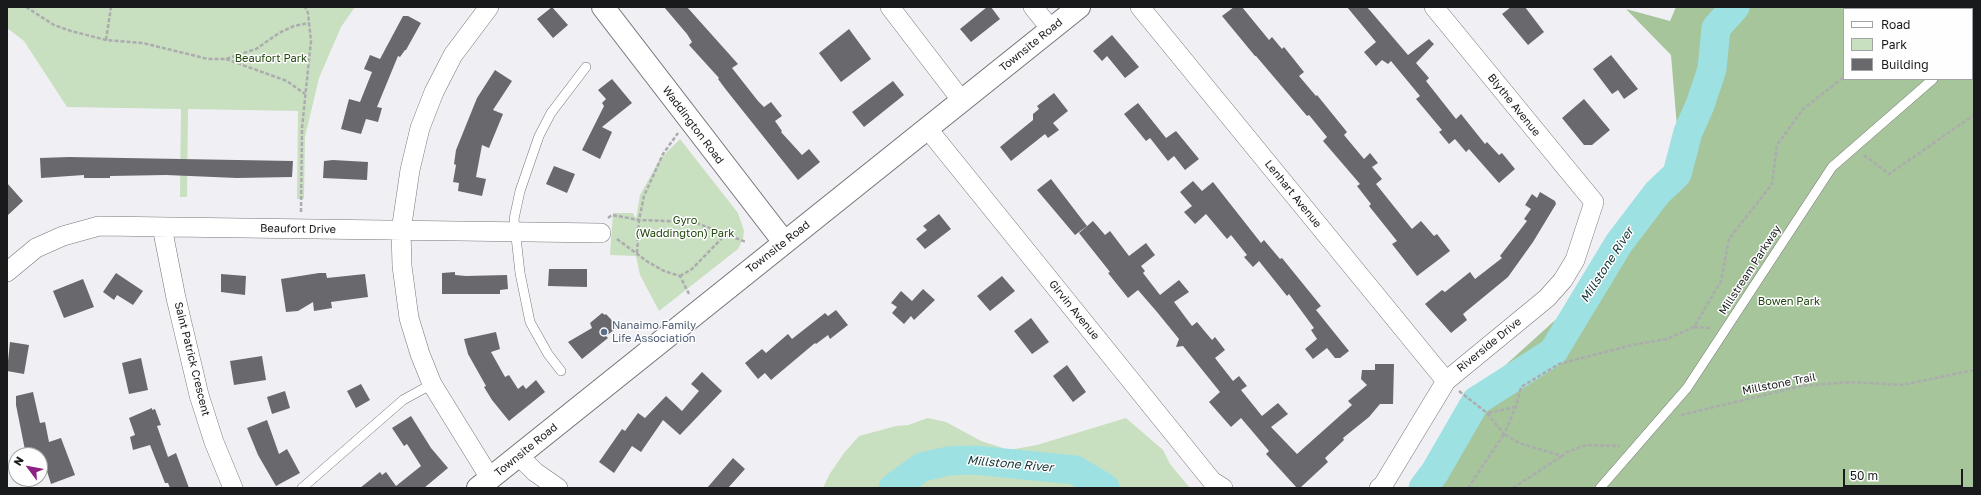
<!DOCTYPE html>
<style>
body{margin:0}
#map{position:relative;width:1981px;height:495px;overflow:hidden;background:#f0f0f4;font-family:"Golos Text",sans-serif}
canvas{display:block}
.frame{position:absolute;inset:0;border:8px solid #191a1b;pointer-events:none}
.legend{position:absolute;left:1843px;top:8px;width:130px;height:72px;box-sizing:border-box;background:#fefeff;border:1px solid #a2a3a4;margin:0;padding:5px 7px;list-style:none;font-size:12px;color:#191a1b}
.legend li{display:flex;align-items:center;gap:8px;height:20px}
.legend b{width:20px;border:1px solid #a2a3a4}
.north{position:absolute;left:8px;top:447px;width:40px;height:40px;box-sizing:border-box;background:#fefeff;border:1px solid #a2a3a4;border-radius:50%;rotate:302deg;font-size:11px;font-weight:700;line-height:16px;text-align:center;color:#191a1b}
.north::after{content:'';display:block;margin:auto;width:14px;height:18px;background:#8f2183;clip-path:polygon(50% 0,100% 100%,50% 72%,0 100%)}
.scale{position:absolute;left:1843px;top:469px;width:120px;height:18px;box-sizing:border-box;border:2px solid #191a1b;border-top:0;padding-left:5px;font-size:12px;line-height:14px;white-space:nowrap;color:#191a1b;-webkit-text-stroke:3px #fefeff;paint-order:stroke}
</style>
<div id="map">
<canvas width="1981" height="495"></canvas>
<div class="frame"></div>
<ul class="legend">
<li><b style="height:5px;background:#fff"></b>Road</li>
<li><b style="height:11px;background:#c8dfc0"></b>Park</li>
<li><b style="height:11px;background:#69696d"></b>Building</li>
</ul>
<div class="north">N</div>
<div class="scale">50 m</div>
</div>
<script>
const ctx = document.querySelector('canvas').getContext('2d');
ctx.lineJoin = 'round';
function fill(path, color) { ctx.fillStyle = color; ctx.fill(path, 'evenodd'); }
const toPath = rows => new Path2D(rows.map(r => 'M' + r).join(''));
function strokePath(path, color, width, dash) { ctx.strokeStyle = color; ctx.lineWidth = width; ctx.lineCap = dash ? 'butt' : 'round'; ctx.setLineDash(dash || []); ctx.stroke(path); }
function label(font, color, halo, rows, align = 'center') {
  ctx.font = font + ' "Golos Text",sans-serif'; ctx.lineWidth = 3; ctx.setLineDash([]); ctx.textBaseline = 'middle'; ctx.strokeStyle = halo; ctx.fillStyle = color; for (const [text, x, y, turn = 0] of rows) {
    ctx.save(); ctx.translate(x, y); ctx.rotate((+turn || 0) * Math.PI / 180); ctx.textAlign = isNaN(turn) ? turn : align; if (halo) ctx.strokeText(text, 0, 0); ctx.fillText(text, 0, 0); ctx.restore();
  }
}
const green = toPath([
 [7,7,355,7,341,27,319,78,305,137,304,199,297,199,298,111,188,109,187,197,180,197,181,109,67,107,24,41,7,28],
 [680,139,738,213,744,231,743,239,738,249,659,311,640,275,636,256,610,255,613,213,633,213,636,219,640,195,660,159],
 [928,418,946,422,981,441,1009,450,1037,445,1126,418,1163,450,1170,464,1190,488,823,488,829,475,844,453,859,436,896,426,908,425]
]);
const forest = toPath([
 [1676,7,1974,7,1974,488,1425,488,1436,480,1500,370,1616,265,1678,139,1671,55,1626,9,1670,21],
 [1844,9,1972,9,1972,79,1844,79]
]);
const river = toPath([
 [893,488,922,467,948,461,974,460,1075,470,1105,488],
 [1423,488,1435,472,1476,401,1553,352,1619,243,1657,193,1677,174,1688,132,1700,105,1712,69,1716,28,1735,7]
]);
const building = toPath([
 [552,7,568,25,553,38,537,19],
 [664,7,687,7,738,64,732,68,758,101,764,107,771,102,782,116,775,121,782,131,781,132,802,155,809,149,820,162,798,180,727,91,718,79,719,78,689,45,692,42,687,34],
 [987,7,991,7,1000,19,971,42,960,29],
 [1234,7,1242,7,1269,40,1272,37,1282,49,1284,47,1304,72,1299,76,1316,96,1317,95,1347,132,1344,135,1364,159,1370,153,1378,163,1372,167,1382,179,1376,184,1412,229,1421,221,1434,236,1437,234,1450,251,1417,276,1392,244,1397,241,1369,206,1371,204,1357,186,1360,184,1323,141,1327,137,1309,115,1307,116,1256,56,1255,56,1222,16],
 [1347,7,1367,7,1408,55,1429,39,1434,44,1416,63,1429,78,1426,81,1456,119,1461,114,1485,144,1487,142,1499,155,1502,153,1515,169,1499,183,1469,149,1466,152,1455,139,1449,144,1439,132,1442,130,1416,99,1420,96,1391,61,1388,64,1382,60,1376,66,1364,52,1376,42],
 [1511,7,1525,7,1544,32,1528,45,1502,14],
 [403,16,408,16,421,23,406,50,405,50,400,57,398,56,377,107,382,108,378,122,366,119,361,134,341,129,349,99,360,102,372,72,364,69,370,55,380,59],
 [849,29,871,59,841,82,819,53],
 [1112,35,1139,67,1125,78,1107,56,1102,61,1093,51],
 [1611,55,1638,89,1624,99,1618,90,1612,94,1593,69],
 [495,70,512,81,493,110,503,114,489,148,482,145,476,177,486,179,482,196,458,191,459,183,453,182,456,165,454,164,456,150,477,98],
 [612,79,632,103,602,127,612,132,600,159,582,150,604,106,602,103,606,99,598,90],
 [893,81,904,95,864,127,852,112],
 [1054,93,1068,111,1053,123,1059,130,1048,138,1045,134,1011,161,1000,147,1033,120,1033,114,1039,109,1037,106],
 [1584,99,1610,130,1592,145,1584,145,1562,118],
 [1138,103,1166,138,1176,131,1199,159,1185,170,1174,156,1168,161,1150,138,1146,141,1124,114],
 [69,157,293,161,292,177,237,178,166,175,110,176,110,178,84,178,84,175,41,178,40,158],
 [333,160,368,162,367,180,323,178,324,161],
 [554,166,575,174,567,193,546,184],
 [1051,179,1087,226,1075,235,1037,190],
 [1193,181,1202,191,1213,182,1261,243,1264,240,1280,259,1282,258,1321,306,1316,310,1349,351,1340,358,1335,358,1327,348,1313,359,1305,349,1317,339,1311,330,1314,328,1289,294,1287,296,1259,261,1253,267,1244,257,1247,255,1231,235,1227,239,1206,214,1195,224,1184,212,1192,206,1180,192],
 [7,183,23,201,7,216],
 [1540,192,1555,201,1556,204,1533,242,1508,277,1463,314,1467,320,1451,333,1425,304,1442,290,1445,292,1470,272,1475,279,1502,258,1500,256,1527,221,1524,219,1531,209,1525,205,1532,194,1537,198],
 [939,214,951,229,925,249,916,239,927,230,923,226],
 [1093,221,1105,235,1110,231,1129,256,1146,243,1155,255,1141,266,1145,271,1143,273,1160,295,1179,280,1189,292,1174,302,1192,326,1197,322,1212,340,1215,337,1225,350,1215,358,1233,381,1239,376,1247,386,1241,390,1262,416,1278,403,1288,414,1271,427,1297,454,1352,405,1348,401,1367,385,1361,379,1362,370,1375,370,1375,364,1394,364,1393,404,1380,404,1369,417,1343,438,1344,440,1325,458,1328,462,1300,488,1297,488,1266,454,1269,451,1241,418,1231,427,1209,402,1220,392,1183,346,1176,347,1179,339,1157,312,1138,290,1128,298,1108,273,1110,272,1079,233],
 [549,269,587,269,587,287,548,286],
 [455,272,455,275,466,276,507,275,508,289,500,290,500,294,442,294,442,273],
 [116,273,143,291,133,305,117,295,114,300,103,292],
 [319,273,326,273,327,278,365,274,368,297,331,302,332,308,314,311,313,302,298,311,286,312,281,279],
 [221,274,246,276,245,295,221,292],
 [1002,276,1015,291,990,311,977,296],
 [83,279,94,307,64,318,53,291],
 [923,289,935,300,914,320,911,316,904,324,892,313,897,307,891,303,901,291,912,301],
 [836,310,848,325,830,339,828,335,816,344,815,343,771,380,765,373,758,379,745,363,762,349,766,353,788,334,792,339,825,313,828,316],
 [602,313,605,315,606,314,618,327,606,336,608,338,582,359,568,342,592,328,590,323],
 [1031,318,1049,342,1032,354,1014,331],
 [496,332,500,349,491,352,505,377,509,375,518,389,523,385,526,389,536,380,545,392,509,421,492,400,484,387,486,386,468,354,464,339],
 [10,342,29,345,24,374,7,371],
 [262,356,266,380,234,385,230,361],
 [141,358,148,390,129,394,122,363],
 [1067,365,1086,392,1073,402,1053,376],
 [702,372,722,391,680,435,663,420,641,452,632,446,614,473,599,462,622,429,625,431,638,413,645,418,666,396,682,411,699,391,691,384],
 [361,384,370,400,356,408,347,391],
 [285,391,290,408,272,414,267,397],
 [33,392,40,423,45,422,49,442,61,438,75,475,51,484,45,465,40,467,40,455,26,455,16,405,16,396],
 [152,408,152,410,155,409,161,425,157,426,168,457,176,453,189,488,170,488,168,483,165,483,150,445,133,450,130,437,135,435,129,418],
 [411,416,431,448,448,468,424,488,360,488,380,472,382,475,386,472,396,486,421,466,407,444,404,446,392,428],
 [267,420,279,454,287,449,300,473,276,486,258,455,247,428],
 [733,458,745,469,728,488,707,488]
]);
const path = toPath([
 [26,7,54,25,71,31,106,40,143,43,208,59,226,59,256,49,279,33,294,26,309,23],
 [1898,9,1899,7],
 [106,40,111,7],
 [226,59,287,81,305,94],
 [1864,155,1889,174,1974,115],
 [301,212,302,128,311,41,308,13,305,7],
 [608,218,612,215,639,220,694,222,746,242],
 [617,239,648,262,664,271,680,276,689,294],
 [637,253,639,220,644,196,663,154,678,133],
 [680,276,692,269,725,235],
 [1694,327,1711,328],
 [1459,391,1487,413],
 [1516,407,1487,413,1504,434,1516,407,1521,387,1559,364,1632,345,1667,339,1694,327,1721,281,1729,239,1772,184,1777,145,1803,109,1844,77],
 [1681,415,1802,386,1851,382,1902,385,1974,370],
 [1468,488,1504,434,1519,443,1562,456,1567,452,1587,445,1620,446],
 [1513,488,1562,456]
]);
const lane = toPath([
 [1972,58,1974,58],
 [561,371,548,354,530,322,520,273,514,219,520,191,539,136,551,113,586,67],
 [302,488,403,400,432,384],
 [1600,488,1687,388,1832,167,1933,79]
]);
const street = toPath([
 [489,7,453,55,434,92,420,128,410,170,401,231,402,266,409,318,420,354,432,384,490,478],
 [890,7,962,101],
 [1033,7,1051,29],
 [1140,7,1446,381],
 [927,128,1212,481,1223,488],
 [162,227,176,298,199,395,214,442,233,488],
 [7,272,36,248,63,236,99,226,601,233],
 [519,456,535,472,558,488],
 [1379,488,1383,485,1446,381,1547,298,1563,280,1575,260,1594,202,1434,7]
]);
const secondary = toPath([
 [603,7,784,242],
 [478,488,1079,7]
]);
const markers = [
 [604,332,4,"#5c6f8a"]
];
const streetNames = [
 ["Townsite Road",1031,45,-39],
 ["Blythe Avenue",1514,105,51],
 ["Waddington Road",693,125,53],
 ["Lenhart Avenue",1293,194,51],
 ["Beaufort Drive",298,229,1],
 ["Townsite Road",778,247,-38],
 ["Millstream Parkway",1750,270,-57],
 ["Girvin Avenue",1074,310,51],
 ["Riverside Drive",1489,345,-39],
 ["Saint Patrick Crescent",192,359,76],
 ["Millstone Trail",1779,384,-11],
 ["Townsite Road",526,450,-39]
];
const parkNames = [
 ["Beaufort Park",271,59],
 ["Gyro",685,221],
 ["(Waddington) Park",685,234],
 ["Bowen Park",1789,302]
];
const serviceNames = [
 ["Nanaimo Family",612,326],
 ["Life Association",612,339]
];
const waterNames = [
 ["Millstone River",1607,265,-57],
 ["Millstone River",1010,464,5]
];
fill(green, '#c8dfc0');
fill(forest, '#a6c59b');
strokePath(river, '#9ee1e3', 29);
fill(building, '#69696d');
strokePath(lane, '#76767a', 10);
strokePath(street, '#76767a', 20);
strokePath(secondary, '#76767a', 24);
strokePath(path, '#acacaf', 2.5, [4, 2]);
strokePath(lane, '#fff', 9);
strokePath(street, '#fff', 19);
strokePath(secondary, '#fff', 22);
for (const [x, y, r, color] of markers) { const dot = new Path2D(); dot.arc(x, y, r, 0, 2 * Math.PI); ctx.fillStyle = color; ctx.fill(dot); strokePath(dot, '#fefeff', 1.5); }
label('11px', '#191a1b', '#fefeff', streetNames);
label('11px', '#21480d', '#fefeff', parkNames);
label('11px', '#4e5e75', '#fefeff', serviceNames, 'left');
label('italic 12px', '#113334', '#fefeff', waterNames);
</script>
